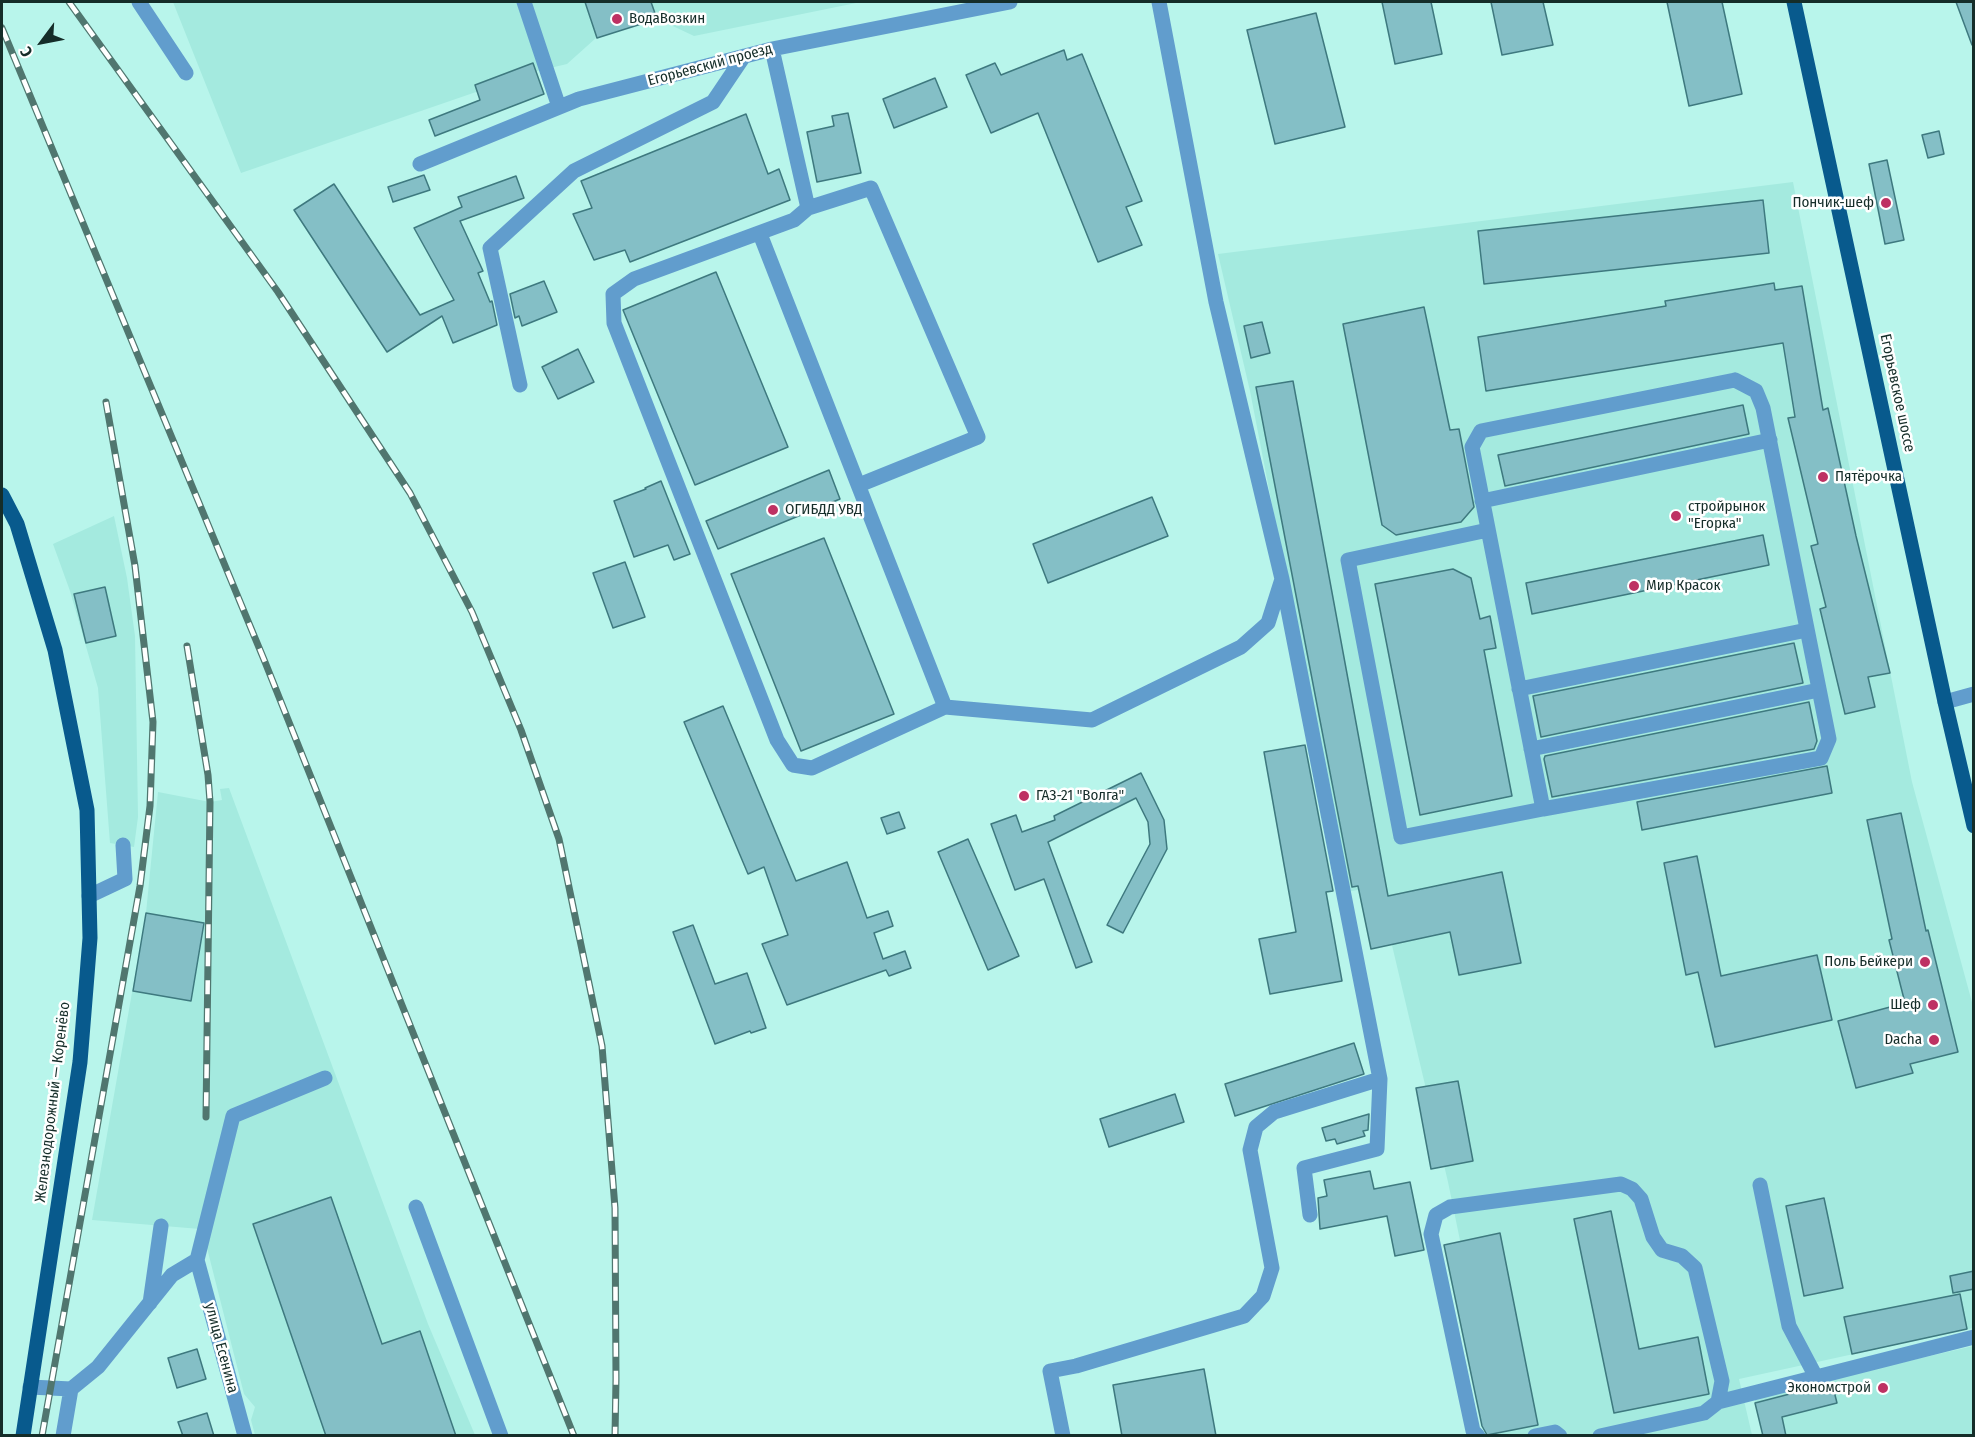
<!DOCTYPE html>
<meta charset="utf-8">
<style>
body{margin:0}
#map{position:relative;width:1975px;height:1437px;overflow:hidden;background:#b8f5eb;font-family:"Fira Sans Condensed",sans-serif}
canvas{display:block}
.frame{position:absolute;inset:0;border:3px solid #152d29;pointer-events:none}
.north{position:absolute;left:12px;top:12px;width:60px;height:60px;-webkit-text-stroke:4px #fff;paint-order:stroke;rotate:238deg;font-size:16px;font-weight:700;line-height:24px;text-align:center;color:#152d29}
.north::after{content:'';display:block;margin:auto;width:21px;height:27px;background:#152d29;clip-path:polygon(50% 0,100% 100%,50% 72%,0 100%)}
</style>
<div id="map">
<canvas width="1975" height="1437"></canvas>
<div class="frame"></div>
<div class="north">С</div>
</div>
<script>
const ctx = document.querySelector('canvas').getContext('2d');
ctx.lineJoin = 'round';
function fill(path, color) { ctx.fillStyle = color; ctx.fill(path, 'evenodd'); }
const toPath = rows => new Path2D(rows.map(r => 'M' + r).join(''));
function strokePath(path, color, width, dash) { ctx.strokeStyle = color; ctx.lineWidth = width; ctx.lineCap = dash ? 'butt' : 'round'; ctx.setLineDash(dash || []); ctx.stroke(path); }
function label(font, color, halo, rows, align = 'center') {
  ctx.font = font + ' "Fira Sans Condensed",sans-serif'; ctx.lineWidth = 5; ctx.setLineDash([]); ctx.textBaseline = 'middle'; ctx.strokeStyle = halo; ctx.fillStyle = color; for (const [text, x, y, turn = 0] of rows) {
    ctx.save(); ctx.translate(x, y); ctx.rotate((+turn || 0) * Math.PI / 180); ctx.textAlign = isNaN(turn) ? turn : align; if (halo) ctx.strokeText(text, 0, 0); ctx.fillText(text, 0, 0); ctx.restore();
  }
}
const built = toPath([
 [173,2,861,2,694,36,658,19,596,38,567,64,537,71,241,173],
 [1793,182,1912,782,1973,1006,1973,1328,1739,1379,1752,1435,1500,1435,1448,1182,1378,886,1347,892,1250,391,1218,254],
 [114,516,127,578,135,636,138,817,134,847,110,843,98,688,70,591,53,544],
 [229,788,428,1324,475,1435,255,1435,251,1420,255,1407,244,1394,207,1248,200,1229,92,1220,146,913,158,792,210,802,222,800,220,789],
 [1973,1346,1973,1435,1763,1435,1754,1397]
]);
const building = toPath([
 [585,2,651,2,657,19,597,38,585,2],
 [1382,2,1431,2,1442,54,1395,64,1382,2],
 [1491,2,1543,2,1553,45,1502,55,1491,2],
 [1667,2,1722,2,1742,94,1689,106,1667,2],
 [1956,2,1974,2,1974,45,1972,45,1956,2],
 [1316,13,1345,127,1275,144,1247,30,1316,13],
 [1064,50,1067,60,1082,54,1142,201,1126,207,1142,245,1098,262,1038,113,991,133,966,75,995,63,1001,75,1064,50],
 [533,63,544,94,435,136,429,120,480,100,475,85,533,63],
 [935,78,947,107,894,128,883,99,935,78],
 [848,113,861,173,817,182,807,132,834,126,832,116,848,113],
 [746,114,768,174,779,169,790,200,630,262,625,250,594,260,573,214,592,208,581,181,746,114],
 [1939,131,1944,154,1928,158,1922,135,1939,131],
 [1887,160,1904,240,1885,244,1869,164,1887,160],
 [424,175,430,190,393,202,388,187,424,175],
 [516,176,524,198,460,221,483,271,478,273,490,302,492,301,497,325,453,343,442,316,387,352,294,210,334,184,420,315,454,300,414,228,462,207,458,197,516,176],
 [1763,200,1769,253,1484,284,1478,231,1763,200],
 [716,272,788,447,695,485,623,310,716,272],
 [544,281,557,312,522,326,519,316,515,318,510,294,544,281],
 [1774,283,1775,290,1802,286,1823,410,1828,408,1856,536,1890,673,1868,677,1875,707,1845,714,1820,609,1826,607,1811,546,1818,544,1788,418,1795,417,1783,343,1486,391,1478,337,1666,306,1665,301,1774,283],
 [1424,307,1450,430,1459,429,1474,507,1461,522,1396,535,1382,525,1343,324,1424,307],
 [1262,322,1270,353,1251,358,1244,326,1262,322],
 [578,349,594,382,558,399,542,367,578,349],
 [1293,381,1388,896,1502,872,1521,963,1459,975,1450,932,1371,949,1358,886,1352,887,1256,387,1293,381],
 [1743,405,1749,434,1505,486,1498,455,1743,405],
 [829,470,840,499,718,549,706,521,829,470],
 [661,481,690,554,674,560,668,545,634,557,614,501,646,489,645,488,661,481],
 [1152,497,1168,536,1048,583,1033,544,1152,497],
 [1763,535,1769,565,1532,614,1526,583,1763,535],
 [824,538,894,714,801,751,731,574,824,538],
 [625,562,645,617,613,628,593,573,625,562],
 [1453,569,1471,578,1480,619,1490,616,1496,648,1484,650,1512,796,1420,815,1375,584,1453,569],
 [105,587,116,636,86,643,74,594,105,587],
 [1794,643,1803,683,1541,737,1533,696,1794,643],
 [1809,702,1817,741,1814,749,1552,797,1544,759,1545,756,1809,702],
 [723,706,796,881,847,862,867,918,888,911,893,926,874,933,883,959,905,951,911,968,889,976,886,970,787,1005,762,944,788,935,764,867,748,874,684,722,723,706],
 [1305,745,1333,891,1326,892,1342,981,1270,994,1259,939,1296,932,1264,752,1305,745],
 [1827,766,1832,793,1642,830,1637,802,1827,766],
 [1141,773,1164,820,1167,849,1123,933,1107,925,1150,844,1148,822,1136,798,1048,842,1092,962,1076,968,1044,879,1015,890,991,824,1016,815,1022,832,1055,820,1054,816,1141,773],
 [899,812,905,828,887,834,881,818,899,812],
 [1901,813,1926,931,1928,930,1958,1052,1910,1064,1913,1073,1856,1088,1838,1021,1905,1003,1889,940,1892,939,1867,820,1901,813],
 [968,839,1019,956,988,970,938,852,968,839],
 [1697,856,1721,976,1817,955,1832,1020,1715,1047,1698,972,1686,975,1664,863,1697,856],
 [146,913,204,923,191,1001,133,991,146,913],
 [693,925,715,984,747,973,766,1028,751,1033,750,1031,715,1044,673,932,693,925],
 [1354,1043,1364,1074,1235,1116,1225,1084,1354,1043],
 [1458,1081,1473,1161,1431,1169,1416,1088,1458,1081],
 [1175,1094,1184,1122,1109,1147,1100,1119,1175,1094],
 [1369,1114,1368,1130,1363,1131,1365,1136,1337,1144,1335,1139,1326,1141,1322,1128,1369,1114],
 [1370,1171,1374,1189,1410,1182,1424,1250,1395,1256,1387,1216,1320,1229,1318,1198,1327,1196,1324,1180,1370,1171],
 [331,1197,382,1344,420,1331,456,1436,326,1436,253,1224,331,1197],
 [1824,1198,1843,1288,1804,1296,1786,1206,1824,1198],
 [1611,1211,1639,1349,1698,1337,1709,1394,1614,1413,1574,1219,1611,1211],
 [1500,1233,1538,1425,1487,1435,1482,1426,1444,1245,1500,1233],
 [1974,1271,1974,1289,1953,1293,1950,1276,1974,1271],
 [1960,1294,1967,1329,1852,1354,1844,1317,1960,1294],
 [197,1349,206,1379,177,1388,168,1358,197,1349],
 [1204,1369,1216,1436,1122,1436,1113,1385,1204,1369],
 [1832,1383,1837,1403,1782,1417,1786,1436,1763,1436,1755,1403,1832,1383],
 [207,1413,214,1436,183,1436,178,1422,207,1413]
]);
const minor = toPath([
 [139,2,186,73],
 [524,2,559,107],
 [1159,2,1216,302,1282,579,1380,1079,1377,1149,1304,1168,1310,1215],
 [772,49,808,208],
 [420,164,579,99,772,49,1010,2],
 [760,234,945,707],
 [1735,380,1756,391,1763,408,1829,739,1821,758,1543,809,1472,447,1481,431,1735,380],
 [520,385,490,248,574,171,713,102,744,56],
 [859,485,978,437,871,188,808,208,794,220,634,279,613,294,614,323,777,740,793,765,812,768,945,707,1092,720,1241,647,1268,623,1282,579],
 [1482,501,1770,440],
 [1488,530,1348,560,1401,837,1543,809],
 [1519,689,1807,630],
 [1945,702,1974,694],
 [1531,749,1819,690],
 [89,896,125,879,123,845],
 [1760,1185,1789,1326,1816,1377],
 [416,1207,501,1436],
 [197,1260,245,1436],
 [150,1303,161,1226],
 [30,1387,71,1389,98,1367,172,1275,197,1260,233,1116,325,1078],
 [1718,1402,1974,1337],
 [63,1436,71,1389],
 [1063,1436,1050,1371,1076,1366,1244,1316,1263,1296,1272,1268,1250,1150,1256,1127,1274,1112,1380,1079],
 [1478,1436,1473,1431,1431,1234,1436,1215,1450,1207,1621,1184,1632,1189,1641,1199,1653,1237,1662,1250,1682,1256,1695,1268,1722,1381,1718,1402,1704,1413,1600,1436],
 [1535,1436,1555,1432,1560,1436]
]);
const major = toPath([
 [1794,2,1945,702,1974,826],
 [2,495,17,524,55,650,87,810,90,938,80,1062,23,1436]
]);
const rail = toPath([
 [69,2,278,292,410,493,472,612,521,730,559,839,602,1046,615,1208,616,1379,615,1436],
 [2,28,265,662,574,1436],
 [187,646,208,775,210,802,206,1117],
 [42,1436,140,886,150,806,153,722,135,566,106,402]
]);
const markers = [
 [617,19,6,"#be3163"],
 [1886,203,6,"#be3163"],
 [1823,477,6,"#be3163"],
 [773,510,6,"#be3163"],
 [1676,516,6,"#be3163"],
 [1634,586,6,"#be3163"],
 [1024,796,6,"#be3163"],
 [1925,962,6,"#be3163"],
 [1933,1005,6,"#be3163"],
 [1934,1040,6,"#be3163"],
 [1883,1388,6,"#be3163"]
];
const poiNames = [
 ["ВодаВозкин",629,19],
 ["Пончик-шеф",1874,203,"right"],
 ["Пятёрочка",1835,477],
 ["стройрынок",1688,507],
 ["\"Егорка\"",1688,524],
 ["ОГИБДД УВД",785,510],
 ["Мир Красок",1646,586],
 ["ГАЗ-21 \"Волга\"",1036,796],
 ["Поль Бейкери",1913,962,"right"],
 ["Шеф",1921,1005,"right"],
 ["Dacha",1922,1040,"right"],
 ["Экономстрой",1871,1388,"right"]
];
const streetNames = [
 ["Егорьевский проезд",710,65,-15],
 ["Егорьевское шоссе",1897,393,78],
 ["Железнодорожный — Коренёво",53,1102,-83],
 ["улица Есенина",221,1348,75]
];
fill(built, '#a4eadf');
fill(building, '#84bfc6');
strokePath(building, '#3e797f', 1.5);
strokePath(minor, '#619dcd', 15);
strokePath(major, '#085a8d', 15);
strokePath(rail, '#50766f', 7);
strokePath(rail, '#fff', 4.5, [14]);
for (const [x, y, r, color] of markers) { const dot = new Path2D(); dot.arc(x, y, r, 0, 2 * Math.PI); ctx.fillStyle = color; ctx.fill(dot); strokePath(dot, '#fff', 2); }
label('15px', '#152d29', '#fff', poiNames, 'left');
label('15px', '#152d29', '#fff', streetNames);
</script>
